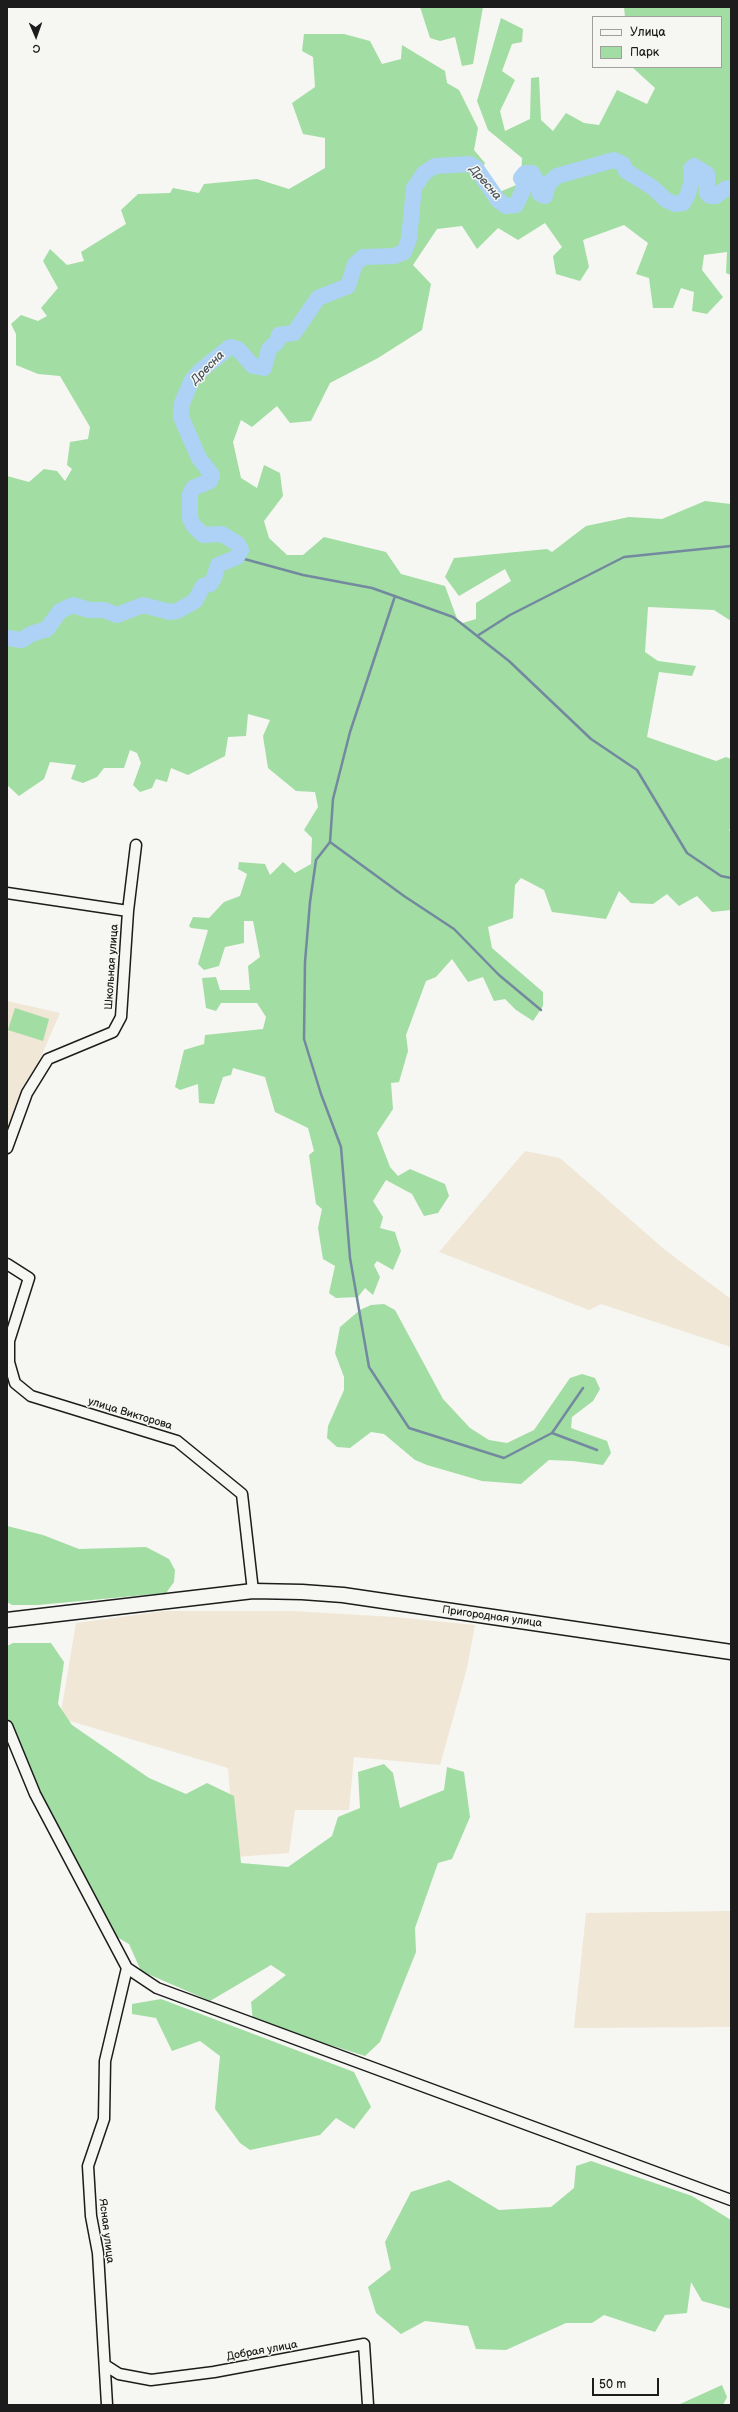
<!DOCTYPE html>
<meta charset="utf-8">
<style>
body{margin:0}
#map{position:relative;width:738px;height:2412px;overflow:hidden;background:#f6f6f2;font-family:"Balsamiq Sans",sans-serif}
canvas{display:block}
.frame{position:absolute;inset:0;border:8px solid #1c1c1c;pointer-events:none}
.legend{position:absolute;left:592px;top:16px;width:130px;height:52px;box-sizing:border-box;background:#f6f6f2;border:1px solid #9f9f9c;margin:0;padding:5px 7px;list-style:none;font-size:12px;color:#1c1c1c}
.legend li{display:flex;align-items:center;gap:8px;height:20px}
.legend b{width:20px;border:1px solid #9f9f9c}
.north{position:absolute;left:16px;top:16px;width:40px;height:40px;-webkit-text-stroke:3px #f6f6f2;paint-order:stroke;rotate:178deg;font-size:11px;font-weight:700;line-height:16px;text-align:center;color:#1c1c1c}
.north::after{content:'';display:block;margin:auto;width:14px;height:18px;background:#1c1c1c;clip-path:polygon(50% 0,100% 100%,50% 72%,0 100%)}
.scale{position:absolute;left:592px;top:2378px;width:67px;height:18px;box-sizing:border-box;border:2px solid #1c1c1c;border-top:0;padding-left:5px;font-size:12px;line-height:14px;white-space:nowrap;color:#1c1c1c;-webkit-text-stroke:3px #f6f6f2;paint-order:stroke}
</style>
<div id="map">
<canvas width="738" height="2412"></canvas>
<div class="frame"></div>
<ul class="legend">
<li><b style="height:5px;background:#f6f6f2"></b>Улица</li>
<li><b style="height:11px;background:#a2dda3"></b>Парк</li>
</ul>
<div class="north">С</div>
<div class="scale">50 m</div>
</div>
<script>
const ctx = document.querySelector('canvas').getContext('2d');
ctx.lineJoin = 'round';
function fill(path, color) { ctx.fillStyle = color; ctx.fill(path, 'evenodd'); }
const toPath = rows => new Path2D(rows.map(r => 'M' + r).join(''));
function strokePath(path, color, width, dash) { ctx.strokeStyle = color; ctx.lineWidth = width; ctx.lineCap = dash ? 'butt' : 'round'; ctx.setLineDash(dash || []); ctx.stroke(path); }
function label(font, color, halo, rows, align = 'center') {
  ctx.font = font + ' "Balsamiq Sans",sans-serif'; ctx.lineWidth = 3; ctx.setLineDash([]); ctx.textBaseline = 'middle'; ctx.strokeStyle = halo; ctx.fillStyle = color; for (const [text, x, y, turn = 0] of rows) {
    ctx.save(); ctx.translate(x, y); ctx.rotate((+turn || 0) * Math.PI / 180); ctx.textAlign = isNaN(turn) ? turn : align; if (halo) ctx.strokeText(text, 0, 0); ctx.fillText(text, 0, 0); ctx.restore();
  }
}
const built = toPath([
 [7,1001,60,1013,7,1135],
 [525,1151,560,1158,665,1250,731,1299,731,1347,601,1304,589,1310,439,1252],
 [165,1611,293,1611,394,1617,475,1625,467,1668,440,1765,354,1757,349,1810,295,1810,289,1853,235,1857,228,1768,60,1718,76,1623],
 [731,1911,731,2027,574,2028,586,1913]
]);
const green = toPath([
 [420,7,483,7,473,64,462,66,455,37,440,41,430,38],
 [624,7,731,7,731,275,726,273,727,252,704,255,702,270,723,297,707,314,692,311,694,292,681,288,673,308,653,308,649,278,636,274,648,243,624,225,583,240,589,267,580,281,556,274,553,256,562,247,545,223,518,240,498,228,477,249,462,226,437,229,413,265,431,284,422,330,378,358,330,383,311,421,290,423,277,406,252,427,241,420,233,442,241,478,257,488,264,465,280,473,283,496,264,521,269,538,287,555,303,555,324,537,386,552,401,574,445,586,459,624,476,619,476,603,511,581,505,569,459,596,445,577,454,558,547,549,552,552,586,526,629,517,662,519,705,501,731,504,731,621,714,610,648,607,645,652,658,661,696,666,692,676,659,672,647,737,716,761,726,757,731,759,731,828,729,830,731,832,731,910,712,912,697,896,679,906,667,894,653,904,631,903,619,891,606,919,552,912,544,890,521,878,515,885,513,918,488,927,492,948,543,992,543,1006,533,1021,516,1010,505,999,494,1001,483,977,468,982,452,959,436,977,426,981,406,1035,408,1051,399,1082,391,1083,393,1109,377,1133,390,1167,398,1176,410,1169,445,1184,449,1196,438,1213,424,1216,412,1194,386,1180,373,1201,383,1217,380,1228,395,1232,401,1251,393,1270,377,1261,374,1265,380,1277,373,1295,365,1288,358,1297,336,1298,329,1293,335,1266,323,1259,318,1228,322,1209,316,1204,309,1155,314,1151,308,1128,275,1112,265,1077,233,1068,231,1075,223,1077,214,1104,199,1103,198,1084,180,1090,175,1087,184,1050,204,1044,205,1035,263,1029,266,1017,257,1003,221,1003,216,1011,206,1008,202,978,216,977,220,990,250,990,248,966,260,957,253,921,244,921,244,943,225,947,219,966,204,970,198,964,208,930,191,928,189,926,193,917,209,918,224,902,240,896,247,874,238,869,239,862,265,864,270,875,283,862,295,873,311,864,312,838,304,830,318,807,315,792,296,791,268,768,263,736,270,720,248,714,246,736,228,737,225,756,188,775,171,768,167,782,156,779,152,788,140,792,133,785,141,763,137,753,130,750,124,768,104,768,97,777,83,783,71,779,76,765,50,762,44,779,19,796,7,785,7,476,29,482,44,469,57,471,65,481,72,469,67,465,70,442,88,439,90,427,60,376,38,374,16,365,16,334,11,324,21,315,38,321,47,316,41,308,58,288,43,261,50,249,67,265,84,261,81,252,126,224,121,210,138,194,170,193,173,188,199,193,204,184,257,179,289,189,325,168,325,138,303,134,292,103,315,87,313,57,302,51,304,34,344,34,370,41,382,64,401,59,402,45,445,71,447,83,459,90,478,128,474,150,485,163,476,181,497,193,521,183,522,158,488,130,477,101,501,18,523,29,522,42,512,44,502,71,515,80,500,111,505,131,530,119,531,78,539,77,541,120,553,131,566,113,584,123,599,125,617,90,647,104,655,88,632,67,721,67,721,17,625,17],
 [15,1008,49,1019,43,1041,8,1030],
 [384,1304,395,1310,443,1399,470,1428,489,1440,507,1443,534,1430,570,1378,582,1374,595,1378,600,1389,593,1401,572,1417,571,1428,607,1441,611,1453,603,1465,573,1461,549,1460,521,1484,482,1481,427,1465,415,1460,384,1434,371,1432,350,1448,337,1447,327,1438,328,1426,344,1390,344,1377,335,1353,340,1327,360,1310,371,1305],
 [7,1526,43,1535,79,1549,146,1547,169,1559,175,1570,174,1582,166,1593,38,1605,12,1605,7,1602],
 [13,1643,51,1643,64,1662,58,1704,72,1725,149,1778,186,1794,207,1783,234,1796,241,1863,288,1867,332,1836,338,1817,360,1808,358,1772,384,1764,393,1773,400,1808,444,1790,447,1767,464,1772,470,1817,452,1859,438,1863,415,1928,416,1952,380,2042,365,2056,253,2021,251,2002,286,1975,271,1965,210,2001,141,1971,129,1944,110,1933,40,1792,7,1718,7,1646],
 [161,1999,354,2072,371,2107,354,2129,336,2118,320,2135,250,2150,240,2143,215,2109,220,2056,200,2041,172,2051,156,2018,132,2014,132,2004],
 [591,2161,692,2196,731,2220,731,2309,702,2301,691,2282,687,2313,665,2315,655,2332,604,2315,592,2323,566,2323,506,2350,476,2349,468,2326,425,2321,401,2334,376,2313,368,2287,391,2269,385,2242,411,2192,449,2180,499,2210,551,2207,574,2188,576,2166],
 [722,2385,727,2397,723,2405,678,2405]
]);
const stream = toPath([
 [237,557,303,575,372,588,453,617,509,661,591,739,637,770,687,853,721,876,731,878],
 [395,596,350,732,333,799,330,842,404,896,454,929,499,975,541,1010],
 [477,636,510,615,624,557,731,546],
 [330,842,316,860,310,902,305,962,304,1039,321,1094,341,1147,350,1258,369,1367,409,1428,504,1458,552,1433,583,1388],
 [552,1433,597,1450]
]);
const river = toPath([
 [7,638,22,640,31,634,47,629,60,611,73,605,89,610,104,610,117,615,143,605,170,612,177,611,195,601,203,586,210,584,214,578,218,565,237,557,241,550,238,544,222,534,203,535,193,525,190,518,190,494,193,488,210,481,212,475,199,458,181,417,182,403,192,380,200,371,230,347,238,349,253,366,264,368,269,349,277,342,279,335,294,333,318,298,348,286,355,264,363,257,394,256,404,252,409,239,414,188,424,173,435,166,470,164,476,168,498,200,506,206,516,205,524,188,525,185,521,178,525,173,532,173,537,182,540,194,545,196,548,184,557,176,614,160,623,164,626,171,652,187,666,200,675,204,683,203,688,194,692,180,691,169,694,166,707,174,707,193,710,196,716,196,725,189,731,188]
]);
const street = toPath([
 [7,893,128,911],
 [7,1148,27,1093,48,1059,113,1032,121,1017,128,911,136,845],
 [7,1264,29,1278,9,1341,9,1362,15,1383,31,1396,177,1441,242,1494,253,1591],
 [7,1726,35,1794,127,1968,157,1988,731,2200],
 [105,2365,119,2374,151,2380,214,2372,364,2344,368,2405],
 [107,2405,98,2253,91,2216,88,2166,104,2119,105,2061,127,1968]
]);
const secondary = toPath([
 [7,1620,253,1591,302,1592,343,1595,731,1652]
]);
const streetNames = [
 ["Школьная улица",112,967,-86],
 ["улица Викторова",130,1414,17],
 ["Пригородная улица",492,1617,8],
 ["Ясная улица",106,2231,83],
 ["Добрая улица",262,2351,-10]
];
const waterNames = [
 ["Дресна",485,183,49],
 ["Дресна",208,368,-45]
];
fill(built, '#f0e7d6');
fill(green, '#a2dda3');
strokePath(stream, '#73899f', 2.5);
strokePath(river, '#add2f6', 16);
strokePath(street, '#1c1c1c', 13);
strokePath(secondary, '#1c1c1c', 17);
strokePath(street, '#f6f6f2', 10);
strokePath(secondary, '#f6f6f2', 14);
label('11px', '#1c1c1c', '#f6f6f2', streetNames);
label('italic 12px', '#48535d', '#f6f6f2', waterNames);
</script>
